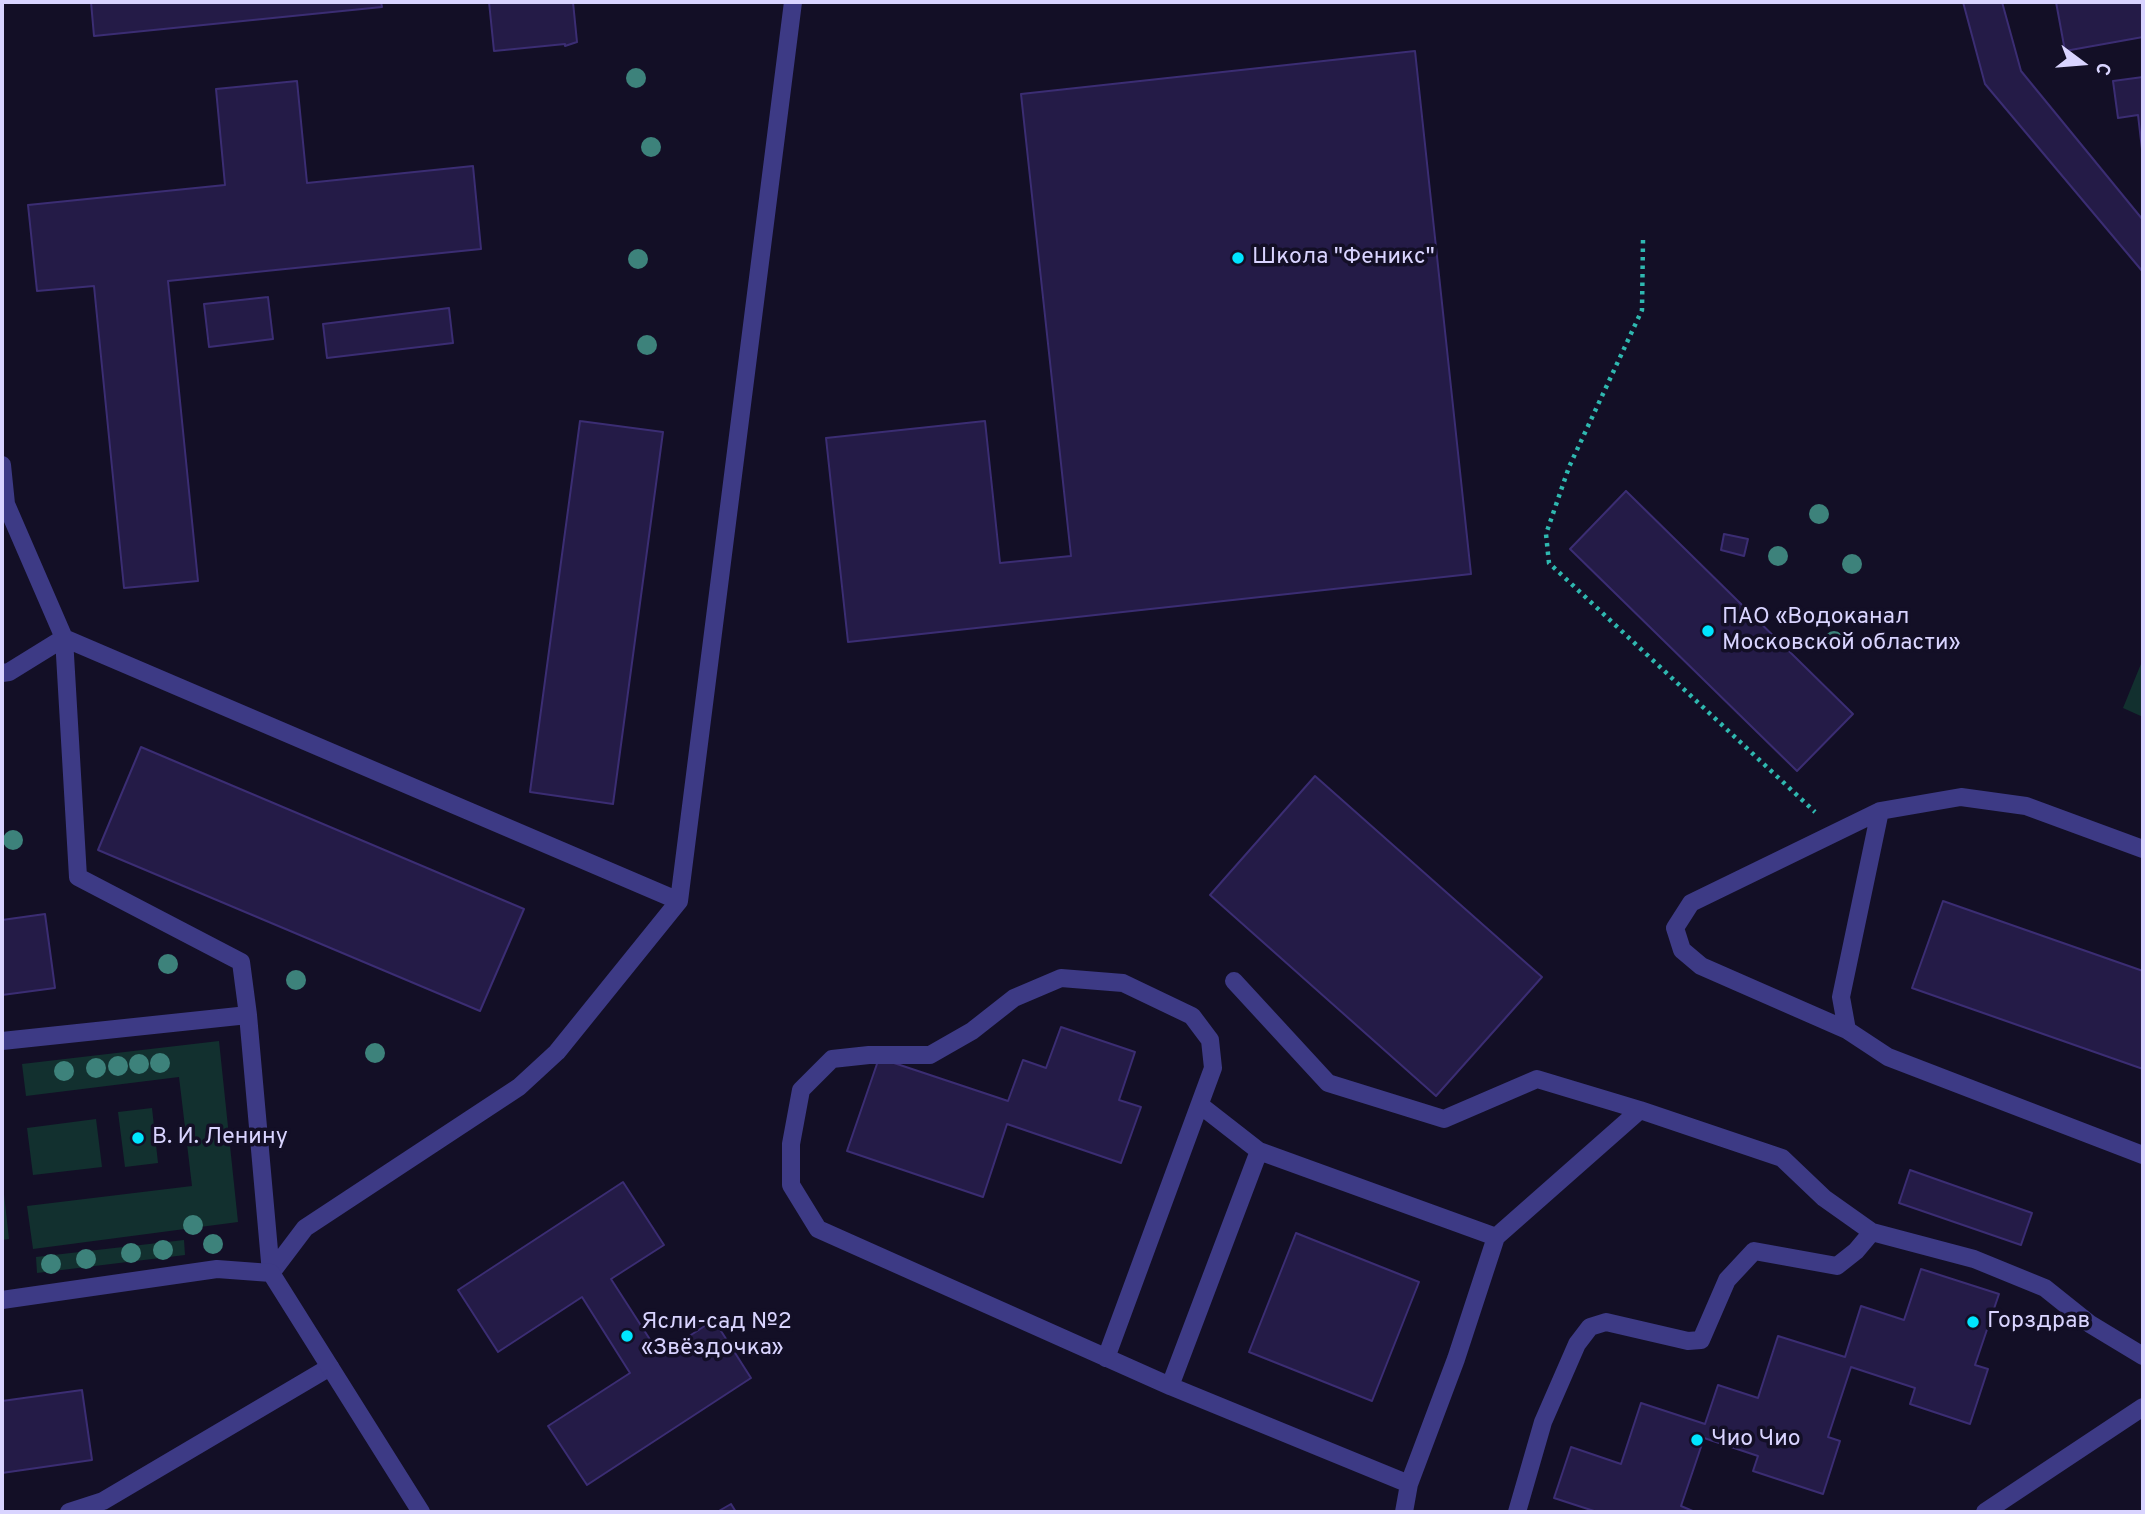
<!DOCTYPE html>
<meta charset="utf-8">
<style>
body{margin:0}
#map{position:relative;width:2145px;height:1514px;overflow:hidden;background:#130f26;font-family:Overpass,sans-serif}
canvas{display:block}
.frame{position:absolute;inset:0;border:4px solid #d9d4ff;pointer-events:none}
.north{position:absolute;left:2047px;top:28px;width:70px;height:70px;-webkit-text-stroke:5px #130f26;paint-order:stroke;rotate:106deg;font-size:19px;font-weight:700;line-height:28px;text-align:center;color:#d9d4ff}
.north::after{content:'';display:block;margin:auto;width:24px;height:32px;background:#d9d4ff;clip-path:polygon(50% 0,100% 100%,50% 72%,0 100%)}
</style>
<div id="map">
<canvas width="2145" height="1514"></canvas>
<div class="frame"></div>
<div class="north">С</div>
</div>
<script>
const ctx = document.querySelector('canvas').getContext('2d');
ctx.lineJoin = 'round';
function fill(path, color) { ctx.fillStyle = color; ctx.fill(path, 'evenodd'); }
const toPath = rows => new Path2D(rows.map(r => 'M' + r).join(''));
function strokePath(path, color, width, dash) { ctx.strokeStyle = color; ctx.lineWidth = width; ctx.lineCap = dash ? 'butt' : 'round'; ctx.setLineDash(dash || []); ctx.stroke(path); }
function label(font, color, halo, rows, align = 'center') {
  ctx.font = font + ' Overpass,sans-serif'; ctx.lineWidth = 7; ctx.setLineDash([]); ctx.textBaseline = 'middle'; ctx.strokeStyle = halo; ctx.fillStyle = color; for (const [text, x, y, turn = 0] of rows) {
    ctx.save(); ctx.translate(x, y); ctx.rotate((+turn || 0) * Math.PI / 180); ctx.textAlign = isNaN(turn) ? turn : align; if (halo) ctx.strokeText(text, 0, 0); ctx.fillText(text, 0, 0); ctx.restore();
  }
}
const green = toPath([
 [2143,659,2143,717,2123,708],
 [219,1041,238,1222,33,1249,27,1206,192,1186,179,1077,26,1096,22,1064],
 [152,1108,158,1163,125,1167,118,1112],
 [96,1119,102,1167,33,1175,27,1128],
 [2,1176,9,1239,2,1240],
 [184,1240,185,1255,37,1273,36,1257]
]);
const building = toPath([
 [91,2,381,2,382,7,94,36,91,2],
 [489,2,573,2,577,42,565,46,565,44,494,51,489,2],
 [1963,2,2002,2,2021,71,2143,220,2143,272,1985,84,1963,2],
 [2056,2,2143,2,2143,37,2065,51,2056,2],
 [1415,51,1471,574,848,642,826,438,985,421,1000,563,1071,556,1021,94,1415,51],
 [2143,77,2143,158,2138,115,2118,118,2113,81,2143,77],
 [297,81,307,183,473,166,481,249,168,281,198,581,124,588,94,286,37,291,28,205,225,185,216,89,297,81],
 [268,297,273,339,209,347,204,304,268,297],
 [449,308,453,343,327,358,323,324,449,308],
 [580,421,663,432,613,804,530,792,580,421],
 [1626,491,1853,714,1797,771,1570,549,1626,491],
 [1724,534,1748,539,1744,556,1721,550,1724,534],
 [141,747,524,909,480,1011,98,850,141,747],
 [1315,776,1542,977,1436,1096,1210,895,1315,776],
 [1943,901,2143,971,2143,1069,1912,988,1943,901],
 [45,914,55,988,2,995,2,920,45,914],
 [1061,1027,1135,1052,1119,1100,1141,1107,1121,1163,1007,1124,983,1197,847,1151,879,1058,1008,1101,1023,1060,1046,1068,1061,1027],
 [1910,1170,2032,1213,2021,1245,1899,1203,1910,1170],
 [623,1182,664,1245,611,1279,660,1355,714,1320,751,1378,587,1485,548,1426,630,1373,582,1297,498,1352,458,1290,623,1182],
 [1296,1233,1419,1282,1372,1401,1249,1352,1296,1233],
 [1921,1269,1999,1294,1975,1365,1988,1369,1970,1424,1910,1404,1915,1388,1851,1367,1828,1437,1840,1441,1823,1494,1753,1471,1758,1456,1704,1438,1681,1506,1695,1512,1597,1512,1554,1498,1571,1447,1621,1464,1641,1403,1705,1424,1718,1385,1758,1398,1778,1336,1845,1357,1861,1306,1904,1320,1921,1269],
 [82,1390,92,1460,2,1473,2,1401,82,1390],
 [731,1504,736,1512,717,1512,731,1504]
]);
const path = toPath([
 [1643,240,1642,310,1569,467,1546,534,1549,563,1815,812]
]);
const service = toPath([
 [2,465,6,504,64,638,679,901],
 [2,673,9,672,64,638,78,877,241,962,248,1015,271,1273],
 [2143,849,2026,806,1961,797,1880,811,1841,997,1847,1030,1888,1057,2143,1155],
 [1234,981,1328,1083,1444,1119,1537,1079,1640,1110],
 [1847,1030,1701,966,1682,950,1675,928,1691,903,1880,811],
 [2,1041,248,1015],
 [1200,1105,1259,1151,1496,1237,1640,1110,1782,1158,1824,1198,1872,1232],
 [271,1273,305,1228,519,1087,557,1052,679,901,793,2],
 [1106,1358,1213,1068,1210,1040,1192,1016,1123,983,1061,978,1014,998,972,1031,930,1055,869,1055,832,1059,801,1090,791,1144,791,1185,818,1229,1170,1386,1409,1484,1404,1512],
 [1170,1386,1259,1151],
 [1409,1484,1456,1359,1496,1237],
 [69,1512,103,1501,330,1367],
 [1517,1512,1543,1422,1577,1344,1590,1327,1606,1322,1688,1341,1701,1340,1727,1280,1754,1251,1837,1266,1856,1251,1872,1232,1974,1259,2045,1288,2090,1324,2143,1356]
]);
const minor = toPath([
 [2,1300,217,1269,271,1273,421,1512],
 [1985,1512,2143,1407]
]);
const trees = [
 [636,78],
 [651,147],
 [638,259],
 [647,345],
 [1819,514],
 [1778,556],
 [1852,564],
 [1834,641],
 [13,840],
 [168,964],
 [296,980],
 [375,1053],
 [160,1063],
 [139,1064],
 [118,1066],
 [96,1068],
 [64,1071],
 [193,1225],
 [213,1244],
 [163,1250],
 [131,1253],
 [86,1259],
 [51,1264]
];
const markers = [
 [1238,258,7,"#00e5ff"],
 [1708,631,7,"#00e5ff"],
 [138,1138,7,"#00e5ff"],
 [1973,1322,7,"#00e5ff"],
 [627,1336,7,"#00e5ff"],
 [1697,1440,7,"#00e5ff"]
];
const poiNames = [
 ["Школа \"Феникс\"",1252,258],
 ["ПАО «Водоканал",1722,618],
 ["Московской области»",1722,644],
 ["В. И. Ленину",152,1138],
 ["Горздрав",1987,1322],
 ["Ясли-сад №2",641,1323],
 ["«Звёздочка»",641,1349],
 ["Чио Чио",1711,1440]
];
fill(green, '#12302f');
fill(building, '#241b47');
strokePath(building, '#3b2d73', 2);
strokePath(path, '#2fb8b0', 4.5, [3.5, 5]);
strokePath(service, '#3d3a85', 18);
strokePath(minor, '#3d3a85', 18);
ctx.fillStyle = '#3d827b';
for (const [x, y] of trees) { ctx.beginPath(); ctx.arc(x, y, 10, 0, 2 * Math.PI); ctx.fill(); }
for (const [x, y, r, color] of markers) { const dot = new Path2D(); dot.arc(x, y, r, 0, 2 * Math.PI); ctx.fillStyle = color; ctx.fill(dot); strokePath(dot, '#130f26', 2.5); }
label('23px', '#d9d4ff', '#130f26', poiNames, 'left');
</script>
